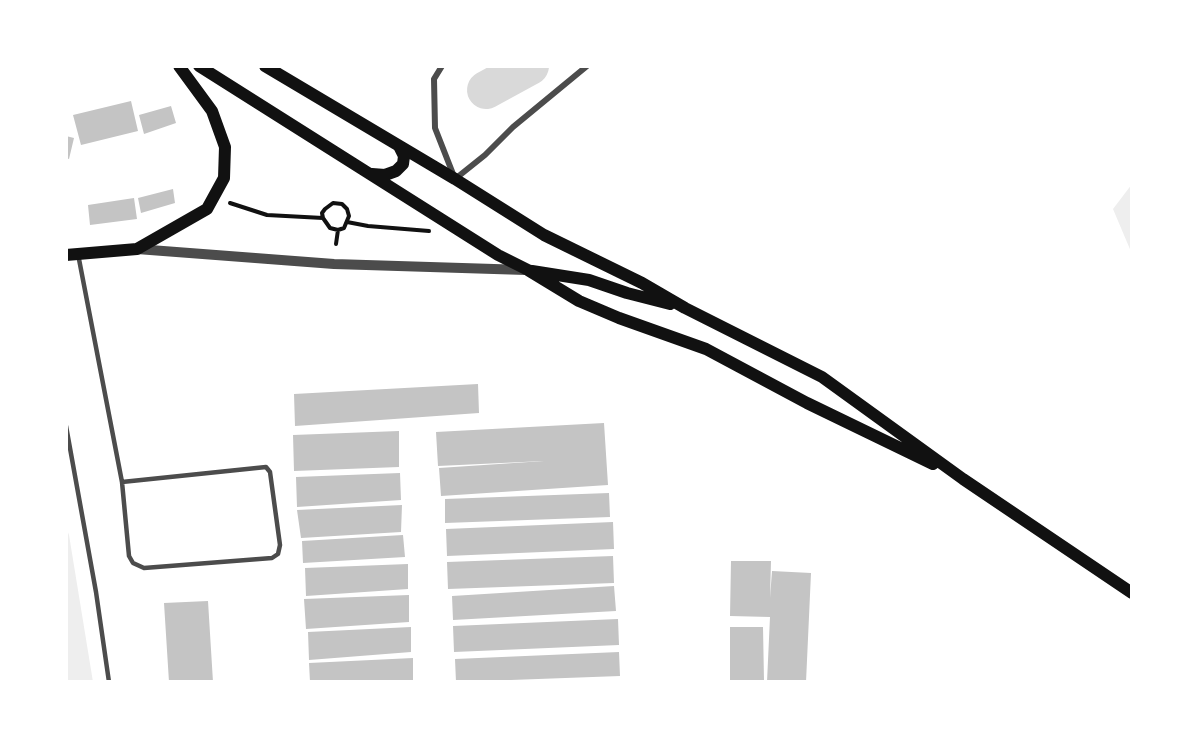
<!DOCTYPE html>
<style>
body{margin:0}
#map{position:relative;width:1198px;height:748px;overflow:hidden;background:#fff;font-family:Montserrat,sans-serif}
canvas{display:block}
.frame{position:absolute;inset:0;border:68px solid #fff;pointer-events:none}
</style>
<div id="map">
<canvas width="1198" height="748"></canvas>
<div class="frame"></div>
</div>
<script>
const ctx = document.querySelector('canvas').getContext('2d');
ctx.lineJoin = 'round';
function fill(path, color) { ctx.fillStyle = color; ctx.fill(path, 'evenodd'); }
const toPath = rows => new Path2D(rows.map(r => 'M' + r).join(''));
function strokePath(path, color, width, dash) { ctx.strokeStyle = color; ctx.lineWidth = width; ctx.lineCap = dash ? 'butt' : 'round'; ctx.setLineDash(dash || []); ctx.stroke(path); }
const green = toPath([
 [1132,184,1132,254,1113,209],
 [66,527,69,535,93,682,66,682]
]);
const river = toPath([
 [486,90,530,66]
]);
const building = toPath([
 [131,101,138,131,81,145,73,115],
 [171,106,176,123,144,134,139,115],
 [66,136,74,138,69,159,66,158],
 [173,189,175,203,141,213,138,198],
 [134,198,137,219,90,225,88,205],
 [478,384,479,413,295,426,294,394],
 [604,423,608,485,441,496,439,468,544,461,438,466,436,432],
 [399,431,399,467,294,471,293,435],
 [400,473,401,500,297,507,296,477],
 [609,493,610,517,445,523,445,499],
 [402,505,401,532,301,538,297,510],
 [613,522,614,549,447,556,446,529],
 [403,535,405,557,303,563,302,541],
 [613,556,614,583,448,589,447,562],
 [731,561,771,561,770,598,772,571,811,573,806,682,767,682,770,617,730,616],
 [408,564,408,589,306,596,305,568],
 [614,586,616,611,453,620,452,596],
 [409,595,409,622,306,629,304,599],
 [208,601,213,682,169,682,164,603],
 [618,619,619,645,454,652,453,626],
 [411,627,411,652,309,660,308,632],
 [730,627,763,627,764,681,730,681],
 [619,652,620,676,456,682,455,659],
 [413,658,413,682,310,682,309,663]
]);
const path = toPath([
 [230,203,267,215,323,218,330,228,338,230,344,228,349,216,347,209,342,204,333,203,325,209,322,213,323,218],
 [347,222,368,226,429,231],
 [336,244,338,230]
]);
const service = toPath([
 [78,254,122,482,129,556,133,563,144,568,272,558,278,554,280,545,270,472,266,467,122,482],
 [66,426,96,592,109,682]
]);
const minor = toPath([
 [442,66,434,79,435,128,455,179,485,155,513,127,587,66]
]);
const tertiary = toPath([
 [137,249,334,264,526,270]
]);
const secondary = toPath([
 [199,66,498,255,528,270,579,301,619,318,706,349,807,403,933,464],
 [265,66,455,179,544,235,642,283,685,308,822,377,963,479,1132,593],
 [372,174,385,175,396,171,403,164,404,156,399,146],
 [66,255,137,249,207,209,224,178,225,147,212,111,179,66],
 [532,271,589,280,627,293,670,304]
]);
fill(green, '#eee');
strokePath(river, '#d9d9d9', 38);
fill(building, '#c4c4c4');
strokePath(path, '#111', 4);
strokePath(service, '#4c4c4c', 4.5);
strokePath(minor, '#4c4c4c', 6);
strokePath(tertiary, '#4c4c4c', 10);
strokePath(secondary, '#111', 12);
</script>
